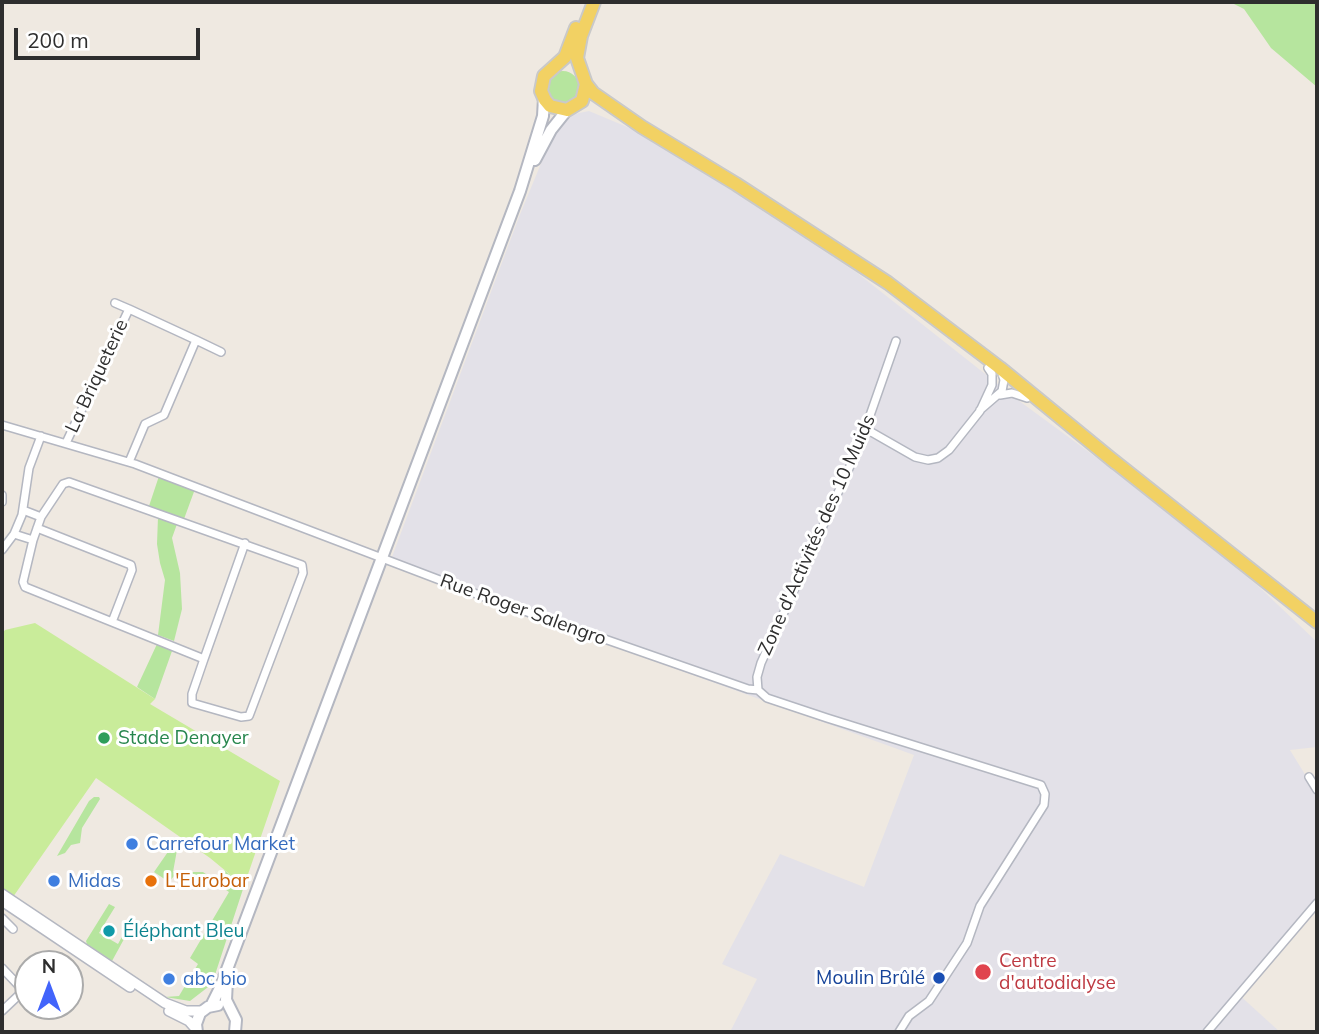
<!DOCTYPE html>
<meta charset="utf-8">
<style>
body{margin:0}
#map{position:relative;width:1319px;height:1034px;overflow:hidden;background:#efe9e1;font-family:Mulish,sans-serif}
canvas{display:block}
.frame{position:absolute;inset:0;border:4px solid #2e2e2e;pointer-events:none}
.north{position:absolute;left:14px;top:950px;width:70px;height:70px;box-sizing:border-box;background:#fff;border:2px solid #ababab;border-radius:50%;rotate:0deg;font-size:19px;font-weight:700;line-height:28px;text-align:center;color:#2e2e2e}
.north::after{content:'';display:block;margin:auto;width:24px;height:32px;background:#4264fb;clip-path:polygon(50% 0,100% 100%,50% 72%,0 100%)}
.scale{position:absolute;left:14px;top:28px;width:186px;height:32px;box-sizing:border-box;border:4px solid #2e2e2e;border-top:0;padding-left:9px;font-size:21px;line-height:24px;white-space:nowrap;color:#2e2e2e;-webkit-text-stroke:5px #fff;paint-order:stroke}
</style>
<div id="map">
<canvas width="1319" height="1034"></canvas>
<div class="frame"></div>
<div class="north">N</div>
<div class="scale">200 m</div>
</div>
<script>
const ctx = document.querySelector('canvas').getContext('2d');
ctx.lineJoin = 'round';
function fill(path, color) { ctx.fillStyle = color; ctx.fill(path, 'evenodd'); }
const toPath = rows => new Path2D(rows.map(r => 'M' + r).join(''));
function strokePath(path, color, width, dash) { ctx.strokeStyle = color; ctx.lineWidth = width; ctx.lineCap = dash ? 'butt' : 'round'; ctx.setLineDash(dash || []); ctx.stroke(path); }
function label(font, color, halo, rows, align = 'center') {
  ctx.font = font + ' Mulish,sans-serif'; ctx.lineWidth = 6; ctx.setLineDash([]); ctx.textBaseline = 'middle'; ctx.strokeStyle = halo; ctx.fillStyle = color; for (const [text, x, y, turn = 0] of rows) {
    ctx.save(); ctx.translate(x, y); ctx.rotate((+turn || 0) * Math.PI / 180); ctx.textAlign = isNaN(turn) ? turn : align; if (halo) ctx.strokeText(text, 0, 0); ctx.fillText(text, 0, 0); ctx.restore();
  }
}
const industrial = toPath([
 [589,111,632,129,691,164,856,272,1022,403,1138,488,1257,585,1317,642,1317,747,1290,750,1317,794,1317,897,1236,992,1280,1032,730,1032,757,979,722,964,780,854,864,887,914,755,389,565,519,217,549,144,563,121,574,114]
]);
const green = toPath([
 [1230,2,1317,2,1317,87,1271,48,1244,9],
 '547 87a16 16 0 1 1 32 0a16 16 0 1 1-32 0Z',
 [159,476,195,489,184,519,149,506],
 [158,517,177,524,172,538,180,573,182,609,174,641,158,635,165,580,160,563,157,544],
 [157,644,172,651,155,699,137,687],
 [94,797,99,797,100,799,82,828,80,843,71,845,65,853,57,856,89,801],
 [172,846,177,850,173,872,203,872,216,881,224,870,244,886,212,984,190,1001,165,997,179,996,198,964,190,958,229,892,203,874,192,889,174,876,169,882,154,872],
 [109,904,115,907,99,933,118,944,130,922,131,917,135,919,112,961,87,944,86,941]
]);
const pitch = toPath([
 [35,623,155,699,150,704,280,781,244,886,210,858,96,778,13,897,2,889,2,634,5,630]
]);
const minor = toPath([
 [115,303,129,309],
 [196,340,221,352],
 [1000,395,1012,393,1027,398],
 [980,410,1002,391,1004,380,1001,370],
 [2,425,135,464,487,598,748,689,758,690,767,698,827,718,1041,785,1045,794,1044,805,980,906,967,943,929,1001,909,1016,899,1032],
 [866,429,915,457,928,460,938,458,949,450,980,411,992,385,992,374,988,368],
 [66,443,129,309,196,340,164,415,145,424,129,462],
 [2,495,2,502],
 [37,528,131,565,132,570,112,622],
 [14,534,33,540,41,517,23,510],
 [33,540,23,582,25,587,204,659,192,694,192,703,241,717,249,716,303,573,302,565,69,482,63,484,41,517],
 [2,550,14,534,22,515,29,468,41,436],
 [204,659,245,543],
 [758,690,757,677,761,663,860,444,896,341],
 [1309,777,1317,790],
 [2,918,13,929],
 [2,968,22,989,20,994,2,1011],
 [1207,1032,1317,903]
]);
const tertiary = toPath([
 [2,894,165,1003,186,1011,202,1011],
 [2,901,130,987],
 [169,1011,189,1021,196,1029]
]);
const secondary = toPath([
 [535,160,551,130,567,110],
 [227,980,226,1000,236,1020,235,1032],
 [211,1006,220,988,520,191,543,116,544,98],
 [197,1032,196,1024,200,1013,208,1007,218,1005]
]);
const primary = toPath([
 [594,2,581,36,577,58,586,84,593,93,642,127,736,184,888,283,1000,368,1116,463],
 [576,28,565,57,544,76,541,91,545,100,550,106,567,110,582,101,586,84],
 [1110,458,1317,622]
]);
const markers = [
 [104,738,7,"#2e9e5b"],
 [132,844,7,"#3f7fe0"],
 [54,881,7,"#3f7fe0"],
 [151,881,7,"#e8710a"],
 [109,931,7,"#0f9aa8"],
 [983,972,9,"#e0444e"],
 [939,978,7,"#1a4fb4"],
 [169,979,7,"#3f7fe0"]
];
const streetNames = [
 ["La Briqueterie",97,376,-65],
 ["Zone d'Activités des 10 Muids",817,535,-66],
 ["Rue Roger Salengro",523,610,20]
];
const leisureNames = [
 ["Stade Denayer",118,738]
];
const shopNames = [
 ["Carrefour Market",146,844],
 ["Midas",68,881],
 ["abc bio",183,979]
];
const foodNames = [
 ["L'Eurobar",165,881]
];
const cultureNames = [
 ["Éléphant Bleu",123,931]
];
const healthNames = [
 ["Centre",999,961],
 ["d'autodialyse",999,983]
];
const transitNames = [
 ["Moulin Brûlé",925,978]
];
fill(industrial, '#e3e1e8');
fill(green, '#b6e59e');
fill(pitch, '#c9ec9a');
strokePath(minor, '#b4b7c1', 10);
strokePath(tertiary, '#b4b7c1', 12);
strokePath(secondary, '#b4b7c1', 14);
strokePath(primary, '#c9c9c9', 16);
strokePath(minor, '#fff', 7);
strokePath(tertiary, '#fff', 9);
strokePath(secondary, '#fff', 10);
strokePath(primary, '#f2d163', 12);
for (const [x, y, r, color] of markers) { const dot = new Path2D(); dot.arc(x, y, r, 0, 2 * Math.PI); ctx.fillStyle = color; ctx.fill(dot); strokePath(dot, '#fff', 2.5); }
label('19px', '#2e2e2e', '#fff', streetNames);
label('19px', '#27864d', '#fff', leisureNames, 'left');
label('19px', '#366cbe', '#fff', shopNames, 'left');
label('19px', '#c56008', '#fff', foodNames, 'left');
label('19px', '#0d838f', '#fff', cultureNames, 'left');
label('19px', '#be3a42', '#fff', healthNames, 'left');
label('19px', '#164399', '#fff', transitNames, 'right');
</script>
